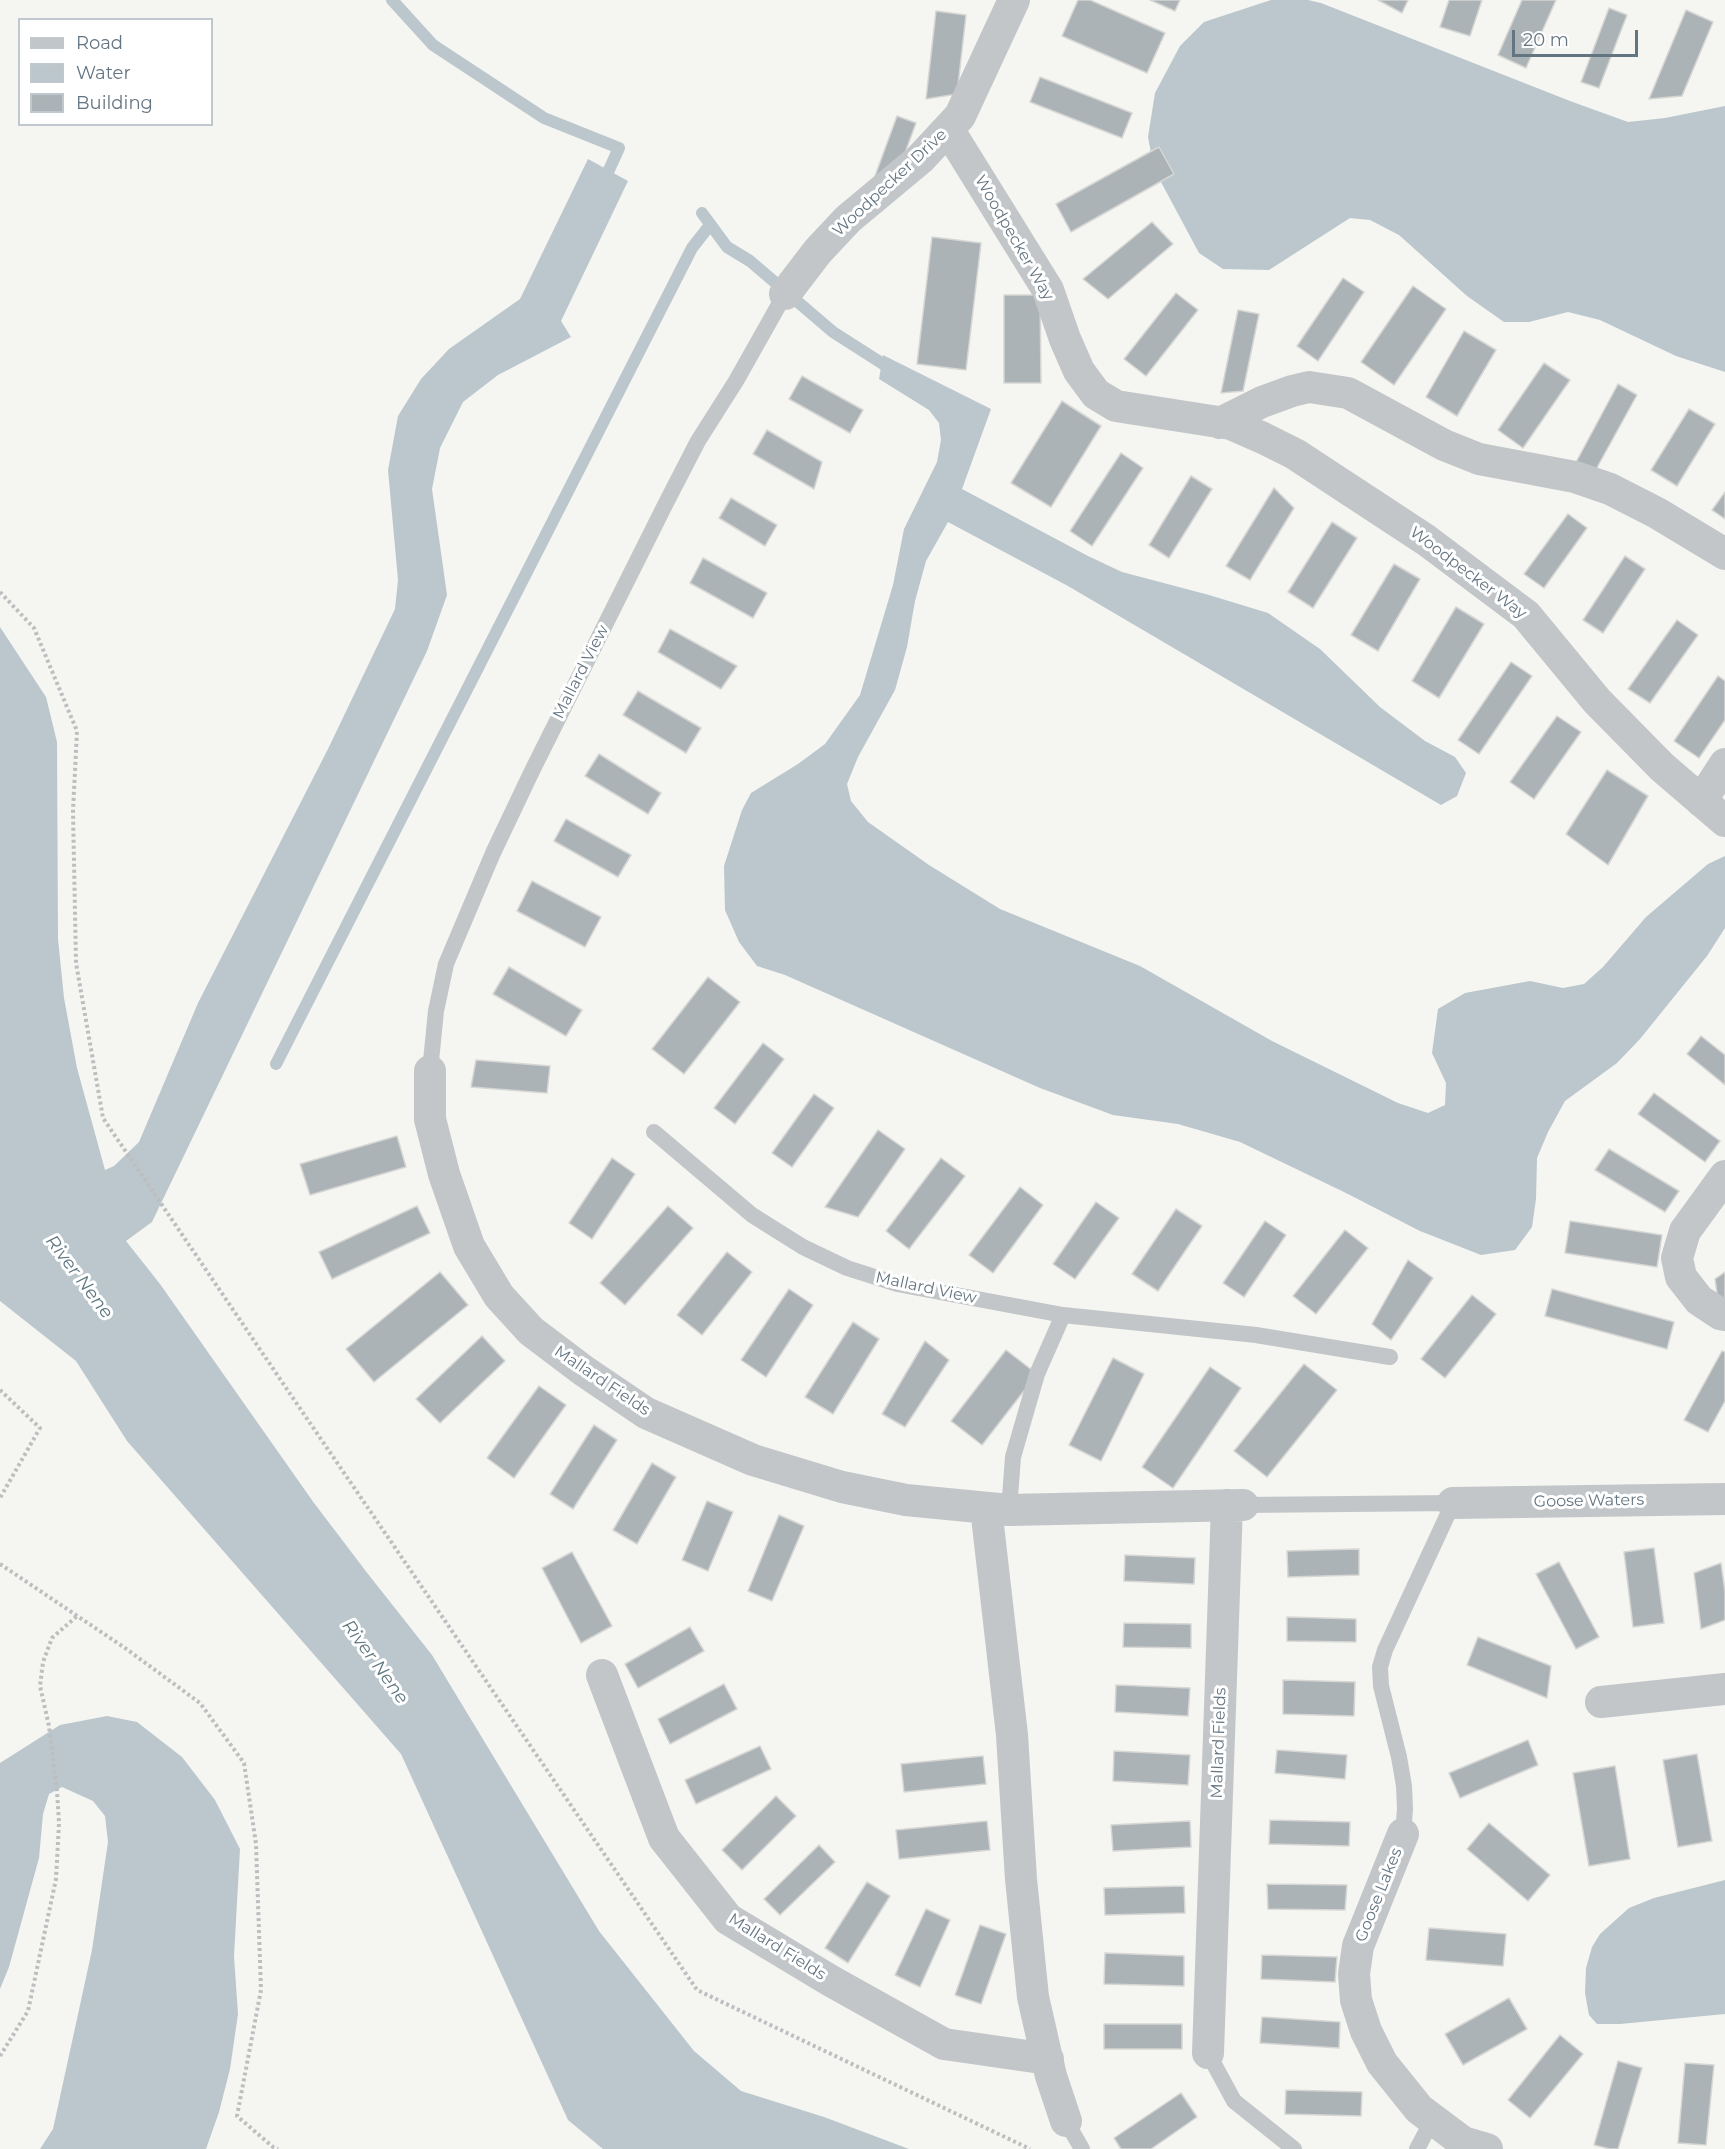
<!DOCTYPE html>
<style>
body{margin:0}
#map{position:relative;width:1725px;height:2149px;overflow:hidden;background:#f5f5f1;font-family:Montserrat,sans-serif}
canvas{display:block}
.legend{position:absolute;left:18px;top:18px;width:195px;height:108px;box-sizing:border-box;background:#fff;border:2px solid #c1c8cd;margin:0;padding:8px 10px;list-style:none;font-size:18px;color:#647582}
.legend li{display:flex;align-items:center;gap:12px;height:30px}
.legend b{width:30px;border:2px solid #c1c8cd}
.scale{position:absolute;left:1512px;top:30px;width:126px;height:27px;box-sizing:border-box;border:3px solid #647582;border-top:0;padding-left:8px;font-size:18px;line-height:21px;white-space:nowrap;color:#647582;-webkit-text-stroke:4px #fff;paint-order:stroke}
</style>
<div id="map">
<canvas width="1725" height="2149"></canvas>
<ul class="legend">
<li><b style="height:8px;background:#c2c6c9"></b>Road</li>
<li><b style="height:16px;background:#bbc7cc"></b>Water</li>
<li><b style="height:16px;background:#abb3b7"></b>Building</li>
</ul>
<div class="scale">20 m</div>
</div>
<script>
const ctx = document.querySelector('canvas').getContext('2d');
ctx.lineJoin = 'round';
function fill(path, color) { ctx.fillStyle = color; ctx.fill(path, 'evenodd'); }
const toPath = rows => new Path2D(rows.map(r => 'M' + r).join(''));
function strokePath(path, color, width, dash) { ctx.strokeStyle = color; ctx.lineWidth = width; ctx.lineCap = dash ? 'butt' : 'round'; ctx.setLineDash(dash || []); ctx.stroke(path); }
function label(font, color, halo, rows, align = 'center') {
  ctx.font = font + ' Montserrat,sans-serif'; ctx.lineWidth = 6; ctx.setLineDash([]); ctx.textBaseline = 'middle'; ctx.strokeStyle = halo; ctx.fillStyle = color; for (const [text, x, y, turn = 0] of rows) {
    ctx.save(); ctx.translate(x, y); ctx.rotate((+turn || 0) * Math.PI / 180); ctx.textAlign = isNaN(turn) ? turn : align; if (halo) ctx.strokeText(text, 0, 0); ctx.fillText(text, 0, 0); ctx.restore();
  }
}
const water = toPath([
 [1271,0,1308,0,1321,3,1570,101,1628,122,1665,118,1725,106,1725,372,1676,356,1600,320,1568,312,1529,322,1504,322,1467,296,1399,235,1370,220,1350,218,1269,270,1223,269,1199,253,1154,169,1148,137,1155,93,1180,46,1204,22],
 [588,159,628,181,561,321,571,337,498,375,463,402,440,448,432,489,447,595,427,651,152,1222,126,1241,160,1284,314,1503,368,1574,432,1655,599,1931,694,2051,741,2091,824,2117,909,2149,603,2149,568,2120,401,1754,127,1441,76,1361,0,1301,0,627,46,697,57,742,58,939,64,998,77,1068,105,1170,114,1166,139,1142,198,1003,328,749,395,609,398,580,388,470,398,416,421,379,449,349,520,299],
 [883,355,991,409,962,489,1088,556,1122,572,1209,595,1268,613,1320,649,1380,707,1425,741,1455,757,1466,773,1457,796,1441,805,1068,586,948,522,926,561,915,601,907,647,895,690,858,757,847,784,851,801,868,822,929,865,1000,909,1140,966,1272,1041,1398,1103,1428,1113,1445,1105,1446,1083,1432,1053,1438,1009,1465,993,1530,981,1563,988,1584,984,1603,967,1646,917,1708,864,1725,856,1725,928,1707,956,1640,1039,1617,1063,1565,1101,1548,1132,1537,1158,1536,1199,1532,1227,1515,1250,1481,1255,1420,1231,1344,1192,1240,1142,1178,1124,1113,1115,1040,1088,785,975,757,966,739,942,725,910,724,866,742,810,751,793,798,764,825,744,860,695,893,585,904,529,937,462,941,440,939,423,929,410,879,379],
 [107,1716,137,1722,182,1757,215,1800,240,1849,234,1956,238,2014,230,2069,219,2112,206,2149,40,2149,53,2129,63,2083,92,1950,108,1842,105,1816,93,1801,62,1787,49,1794,43,1814,39,1858,9,1967,0,1989,0,1763,60,1725],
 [1725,1880,1725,2014,1620,2024,1597,2024,1589,2015,1585,1993,1586,1968,1592,1947,1600,1934,1629,1908,1654,1898]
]);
const stream = toPath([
 [392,0,433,45,544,118,619,148,603,183],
 [702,213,727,247,750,261,833,332,894,371],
 [276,1064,692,248,710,225]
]);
const building = toPath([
 [1078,0,1090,0,1165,33,1147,73,1062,36,1078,0],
 [1150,0,1180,0,1175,11,1150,0],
 [1378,0,1408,0,1402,13,1378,0],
 [1449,0,1482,0,1470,36,1440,27,1449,0],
 [1522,0,1556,0,1526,68,1498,55,1522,0],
 [1609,8,1627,15,1599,88,1581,82,1609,8],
 [1686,10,1713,22,1682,96,1649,99,1686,10],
 [936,11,966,15,957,94,926,99,936,11],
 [1040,77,1132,113,1122,138,1030,102,1040,77],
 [897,116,916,123,895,180,871,187,897,116],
 [1159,147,1174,174,1071,232,1056,204,1159,147],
 [1152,222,1173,244,1108,299,1083,279,1152,222],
 [932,237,981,243,966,370,917,364,932,237],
 [1343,278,1364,292,1318,361,1297,346,1343,278],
 [1413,286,1446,309,1394,385,1361,362,1413,286],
 [1176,293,1198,310,1146,376,1124,359,1176,293],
 [1004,295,1040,295,1041,383,1004,383,1004,295],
 [1238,310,1259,314,1243,391,1221,393,1238,310],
 [1464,331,1496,350,1457,416,1426,397,1464,331],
 [1544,363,1570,380,1523,448,1498,430,1544,363],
 [802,376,863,410,850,433,789,399,802,376],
 [1618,384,1637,395,1589,482,1574,466,1618,384],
 [1062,401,1101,426,1051,507,1011,483,1062,401],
 [1689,409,1715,424,1677,486,1651,470,1689,409],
 [767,430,822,462,814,489,753,454,767,430],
 [1121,453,1143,468,1092,546,1070,531,1121,453],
 [1191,476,1212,489,1169,558,1149,545,1191,476],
 [1274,488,1294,508,1250,580,1226,566,1274,488],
 [1725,492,1725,519,1712,510,1725,492],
 [731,498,777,525,765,546,719,518,731,498],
 [1568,514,1587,528,1544,588,1524,574,1568,514],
 [1332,522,1357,538,1313,608,1288,592,1332,522],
 [1625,556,1645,569,1603,633,1583,620,1625,556],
 [703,558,767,593,753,618,690,583,703,558],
 [1394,564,1420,579,1378,651,1351,635,1394,564],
 [1456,607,1484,624,1439,698,1412,681,1456,607],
 [1677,620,1698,635,1650,703,1628,689,1677,620],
 [670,629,737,666,721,689,658,652,670,629],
 [1511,662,1532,676,1479,754,1458,740,1511,662],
 [1718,676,1725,681,1725,720,1699,758,1674,741,1718,676],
 [638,691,701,728,686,753,623,715,638,691],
 [1557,716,1581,732,1534,799,1510,782,1557,716],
 [599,754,661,793,648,814,585,776,599,754],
 [1607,770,1648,796,1608,865,1566,834,1607,770],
 [566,819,631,855,618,877,554,841,566,819],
 [532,881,601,917,585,947,517,911,532,881],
 [509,967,582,1010,566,1036,493,994,509,967],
 [708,977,740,1002,684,1074,652,1049,708,977],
 [1701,1036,1725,1055,1725,1085,1687,1054,1701,1036],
 [763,1043,784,1059,735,1124,714,1108,763,1043],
 [476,1060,550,1066,547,1093,471,1087,476,1060],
 [1654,1093,1720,1141,1705,1162,1638,1114,1654,1093],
 [814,1094,834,1108,792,1167,772,1153,814,1094],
 [878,1130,905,1149,858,1217,825,1207,878,1130],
 [397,1136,406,1167,310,1195,300,1164,397,1136],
 [1609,1149,1679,1191,1665,1212,1595,1170,1609,1149],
 [612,1158,635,1174,592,1239,569,1223,612,1158],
 [941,1158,965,1176,909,1249,886,1231,941,1158],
 [1020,1187,1043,1205,993,1273,969,1255,1020,1187],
 [1096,1202,1119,1218,1075,1279,1053,1264,1096,1202],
 [417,1206,430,1233,332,1279,319,1252,417,1206],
 [668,1206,693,1228,625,1305,600,1283,668,1206],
 [1176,1209,1202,1226,1158,1291,1132,1274,1176,1209],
 [1265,1221,1286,1235,1244,1297,1223,1283,1265,1221],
 [1570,1221,1662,1235,1657,1267,1565,1253,1570,1221],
 [1345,1230,1368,1248,1316,1314,1293,1296,1345,1230],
 [727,1252,752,1272,702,1335,677,1315,727,1252],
 [1408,1260,1433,1278,1391,1340,1372,1324,1408,1260],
 [440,1272,468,1305,374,1382,346,1349,440,1272],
 [1725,1272,1725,1309,1720,1314,1715,1279,1725,1272],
 [789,1289,813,1305,766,1377,741,1360,789,1289],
 [1552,1289,1674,1322,1667,1349,1545,1316,1552,1289],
 [1472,1295,1496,1314,1445,1378,1421,1359,1472,1295],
 [853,1322,879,1339,833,1414,805,1397,853,1322],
 [482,1336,505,1361,440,1423,416,1399,482,1336],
 [925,1341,949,1360,905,1427,882,1414,925,1341],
 [1006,1350,1037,1374,982,1445,951,1421,1006,1350],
 [1722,1351,1725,1352,1725,1401,1708,1432,1684,1420,1722,1351],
 [1113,1358,1144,1374,1101,1461,1069,1445,1113,1358],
 [1304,1364,1337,1390,1267,1477,1234,1451,1304,1364],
 [1210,1367,1241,1388,1173,1488,1142,1467,1210,1367],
 [539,1386,566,1405,514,1478,487,1458,539,1386],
 [594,1425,617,1440,573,1509,550,1494,594,1425],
 [652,1463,676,1477,637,1544,613,1530,652,1463],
 [707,1501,733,1512,708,1571,682,1560,707,1501],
 [779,1515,804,1526,772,1601,748,1591,779,1515],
 [1654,1548,1664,1623,1633,1627,1624,1552,1654,1548],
 [1359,1549,1359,1575,1288,1577,1287,1551,1359,1549],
 [572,1552,612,1626,581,1643,542,1568,572,1552],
 [1125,1555,1195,1558,1194,1584,1124,1581,1125,1555],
 [1559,1562,1599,1637,1576,1649,1536,1574,1559,1562],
 [1721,1563,1725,1592,1725,1620,1701,1629,1694,1573,1721,1563],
 [1287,1617,1356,1619,1356,1642,1287,1641,1287,1617],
 [1124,1623,1191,1624,1191,1648,1123,1647,1124,1623],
 [690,1627,704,1651,638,1688,625,1664,690,1627],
 [1478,1637,1551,1666,1547,1698,1467,1665,1478,1637],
 [1283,1680,1355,1682,1354,1716,1283,1714,1283,1680],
 [724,1684,737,1709,670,1744,658,1719,724,1684],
 [1116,1685,1190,1688,1188,1716,1115,1712,1116,1685],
 [1528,1740,1538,1765,1460,1798,1449,1773,1528,1740],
 [760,1746,771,1769,696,1804,685,1780,760,1746],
 [1277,1750,1347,1755,1345,1779,1275,1773,1277,1750],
 [1114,1751,1190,1755,1188,1785,1113,1781,1114,1751],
 [1697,1754,1712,1841,1678,1847,1663,1760,1697,1754],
 [983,1756,986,1784,904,1792,901,1764,983,1756],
 [1615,1766,1630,1859,1589,1866,1573,1773,1615,1766],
 [776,1796,796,1816,742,1870,722,1850,776,1796],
 [1270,1820,1350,1822,1349,1846,1269,1844,1270,1820],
 [987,1821,990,1850,899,1859,896,1830,987,1821],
 [1190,1821,1191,1847,1113,1851,1111,1825,1190,1821],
 [1489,1823,1550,1875,1528,1901,1467,1849,1489,1823],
 [819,1845,835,1862,780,1915,764,1899,819,1845],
 [867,1882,890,1896,848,1963,825,1948,867,1882],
 [1267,1884,1347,1885,1345,1910,1268,1909,1267,1884],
 [1184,1886,1185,1913,1105,1915,1104,1888,1184,1886],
 [926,1909,950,1920,920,1987,895,1975,926,1909],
 [980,1925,1006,1934,981,2004,955,1995,980,1925],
 [1429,1928,1506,1934,1503,1966,1426,1960,1429,1928],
 [1105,1953,1184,1956,1184,1986,1104,1984,1105,1953],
 [1262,1955,1337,1957,1335,1982,1261,1979,1262,1955],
 [1509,1998,1527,2029,1463,2065,1445,2034,1509,1998],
 [1262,2017,1340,2022,1339,2048,1260,2043,1262,2017],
 [1104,2024,1182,2024,1182,2049,1104,2049,1104,2024],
 [1560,2035,1583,2054,1530,2118,1508,2100,1560,2035],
 [1618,2061,1642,2068,1618,2149,1610,2149,1594,2145,1618,2061],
 [1685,2063,1714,2065,1706,2145,1678,2143,1685,2063],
 [1286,2090,1362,2092,1361,2116,1285,2114,1286,2090],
 [1181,2093,1197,2117,1151,2149,1121,2149,1114,2138,1181,2093]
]);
const path = toPath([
 [0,592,34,628,77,731,73,811,76,963,103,1118,297,1404,697,1990,1030,2149],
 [0,1390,40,1428,0,1498],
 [0,1564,125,1648,200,1703,244,1763,256,1844,261,1990,237,2116,273,2147,278,2149],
 [0,2056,28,2011,56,1879,59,1823,57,1791,49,1726,40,1686,43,1662,52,1638,77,1616]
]);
const lane = toPath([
 [430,1071,436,1011,446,964,493,853,532,771,666,503,698,441,736,381,785,294],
 [654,1132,752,1215,803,1247,847,1268,897,1284,1063,1315,1256,1335,1390,1357],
 [1243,1505,1453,1503,1385,1650,1380,1667,1381,1686,1399,1757,1404,1786,1405,1809,1403,1834],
 [1009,1510,1013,1457,1037,1374,1063,1315],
 [1208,2053,1234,2101,1294,2149],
 [1066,2121,1082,2149],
 [1417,2149,1433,2119]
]);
const street = toPath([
 [948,129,1048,290,1065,339,1079,371,1096,394,1116,406,1231,424,1263,438,1295,454,1426,540,1526,615,1597,701,1662,767,1725,821],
 [785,294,818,251,848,219,920,159,960,116,1014,0],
 [1220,423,1262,402,1292,391,1309,387,1348,393,1444,445,1479,459,1575,477,1610,489,1657,513,1725,554],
 [1701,801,1725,764],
 [430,1071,430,1119,444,1174,469,1246,499,1296,531,1331,584,1371,646,1413,753,1460,842,1487,906,1500,1009,1510,1243,1505],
 [1725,1176,1685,1231,1677,1258,1681,1277,1699,1300,1720,1314,1725,1315],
 [1453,1503,1725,1499],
 [986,1508,1012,1735,1021,1879,1033,1997,1051,2076,1066,2121],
 [602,1675,664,1838,728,1919,831,1981,944,2044,1048,2059],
 [1601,1702,1725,1689],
 [1403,1834,1358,1946,1354,1974,1356,2000,1366,2031,1382,2063,1419,2109,1463,2142,1487,2149],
 [1208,2053,1227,1505]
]);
const streetNames = [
 ["Woodpecker Drive",890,183,-43],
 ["Woodpecker Way",1014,238,60],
 ["Woodpecker Way",1468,573,37],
 ["Mallard View",581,672,-63],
 ["Mallard View",926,1288,12],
 ["Mallard Fields",602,1381,34],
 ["Goose Waters",1589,1501,-1],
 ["Mallard Fields",1219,1743,-88],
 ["Goose Lakes",1379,1895,-68],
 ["Mallard Fields",777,1947,32]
];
const waterNames = [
 ["River Nene",79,1277,53],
 ["River Nene",375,1662,54]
];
fill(water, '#bbc7cc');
strokePath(stream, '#bbc7cc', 12);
fill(building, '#abb3b7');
strokePath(building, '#d6d6d4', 1.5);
strokePath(path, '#bcbec0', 4, [3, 3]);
strokePath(lane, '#c2c6c9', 16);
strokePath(street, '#c2c6c9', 32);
label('16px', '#647582', '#fff', streetNames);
label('italic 18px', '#5f777f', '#fff', waterNames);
</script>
